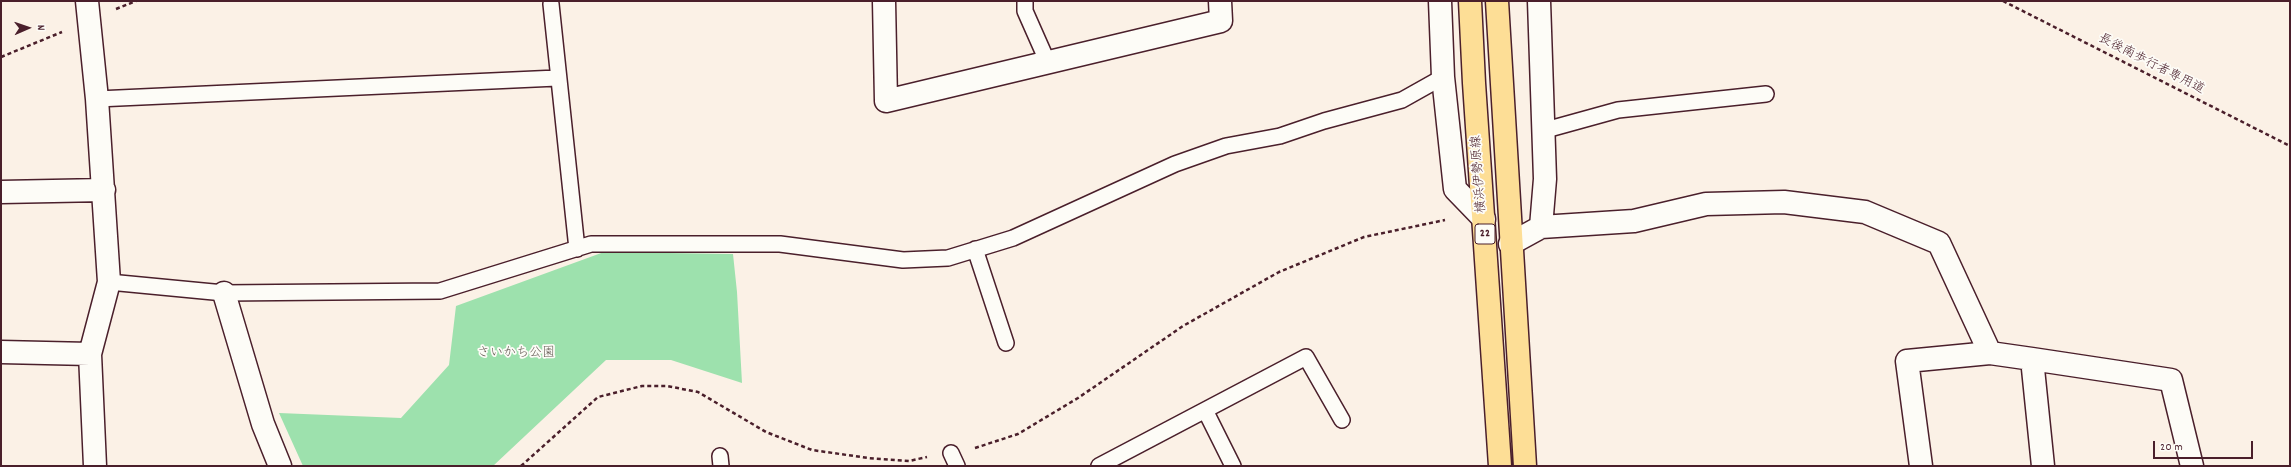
<!DOCTYPE html>
<meta charset="utf-8">
<style>
body{margin:0}
#map{position:relative;width:2291px;height:467px;overflow:hidden;background:#fbf1e6;font-family:Dekko,sans-serif}
canvas{display:block}
.frame{position:absolute;inset:0;border:2px solid #4a1f2b;pointer-events:none}
.north{position:absolute;left:8px;top:8px;width:40px;height:40px;-webkit-text-stroke:3px #fdfcf7;paint-order:stroke;rotate:88deg;font-size:11px;font-weight:700;line-height:16px;text-align:center;color:#4a1f2b}
.north::after{content:'';display:block;margin:auto;width:14px;height:18px;background:#4a1f2b;clip-path:polygon(50% 0,100% 100%,50% 72%,0 100%)}
.scale{position:absolute;left:2153px;top:441px;width:100px;height:18px;box-sizing:border-box;border:2px solid #4a1f2b;border-top:0;padding-left:5px;font-size:12px;line-height:14px;white-space:nowrap;color:#4a1f2b;-webkit-text-stroke:3px #fdfcf7;paint-order:stroke}
</style>
<div id="map">
<canvas width="2291" height="467"></canvas>
<div class="frame"></div>
<div class="north">N</div>
<div class="scale">20 m</div>
</div>
<script>
const ctx = document.querySelector('canvas').getContext('2d');
ctx.lineJoin = 'round';
function fill(path, color) { ctx.fillStyle = color; ctx.fill(path, 'evenodd'); }
const toPath = rows => new Path2D(rows.map(r => 'M' + r).join(''));
function strokePath(path, color, width, dash) { ctx.strokeStyle = color; ctx.lineWidth = width; ctx.lineCap = dash ? 'butt' : 'round'; ctx.setLineDash(dash || []); ctx.stroke(path); }
function label(font, color, halo, rows, align = 'center') {
  ctx.font = font + ' Dekko,"Klee One",sans-serif'; ctx.lineWidth = 3.5; ctx.setLineDash([]); ctx.textBaseline = 'middle'; ctx.strokeStyle = halo; ctx.fillStyle = color; for (const [text, x, y, turn = 0] of rows) {
    ctx.save(); ctx.translate(x, y); ctx.rotate((+turn || 0) * Math.PI / 180); ctx.textAlign = isNaN(turn) ? turn : align; if (halo) ctx.strokeText(text, 0, 0); ctx.fillText(text, 0, 0); ctx.restore();
  }
}
const green = toPath([
 [604,252,733,254,737,292,742,383,671,360,606,360,493,466,303,466,279,413,401,418,449,365,456,306]
]);
const path = toPath([
 [2003,1,2290,146],
 [116,9,136,1],
 [1,57,62,32],
 [975,448,1018,434,1078,398,1183,326,1279,272,1364,237,1445,220],
 [521,466,598,397,642,386,667,386,698,392,766,432,812,450,868,458,909,461,927,457]
]);
const service = toPath([
 [1025,1,1025,11,1048,63],
 [551,4,577,249],
 [97,99,557,78],
 [1542,131,1618,110,1766,94],
 [975,249,1006,343],
 [109,282,224,293,440,291,591,244,780,244,903,260,948,258,1013,238,1175,164,1226,146,1280,136,1324,121,1402,100,1443,77],
 [1206,412,1233,466],
 [951,453,957,466],
 [720,456,721,466],
 [1099,466,1306,357,1342,420]
]);
const minor = toPath([
 [87,1,97,99,109,282,90,354,95,466],
 [884,1,886,101,1221,21,1220,1],
 [1440,1,1443,77,1455,189,1484,219],
 [1539,1,1545,179,1541,227],
 [1,192,104,190],
 [1510,244,1541,227,1634,221,1706,204,1784,202,1865,212,1939,243,1990,353],
 [224,293,263,424,280,466],
 [1,352,90,354],
 [2032,359,2171,380,2192,466],
 [1921,466,1907,361,1990,353,2032,359,2043,466]
]);
const primary = toPath([
 [1470,1,1474,83,1500,466],
 [1497,1,1525,466]
]);
const shields = [
 [1485,234,20]
];
const shieldNames = [
 ["22",1485,234]
];
const streetNames = [
 ["長後南歩行者専用道",2151,65,27],
 ["横浜伊勢原線",1480,174,-94]
];
const parkNames = [
 ["さいかち公園",516,354]
];
fill(green, '#9de1ad');
strokePath(service, '#4a1f2b', 18);
strokePath(minor, '#4a1f2b', 25);
strokePath(primary, '#4a1f2b', 25);
strokePath(path, '#4a1f2b', 2.5, [4, 3]);
strokePath(service, '#fdfcf7', 15);
strokePath(minor, '#fdfcf7', 22);
strokePath(primary, '#fdde96', 22);
for (const [x, y, w] of shields) { const box = new Path2D(); box.roundRect(x - w / 2, y - 10, w, 20, 3); ctx.fillStyle = '#fdfcf7'; ctx.fill(box); strokePath(box, '#4a1f2b', 1); }
label('bold 12px', '#4a1f2b', null, shieldNames);
label('13px', '#4a1f2b', '#fdfcf7', streetNames);
label('13px', '#635952', '#fdfcf7', parkNames);
</script>
